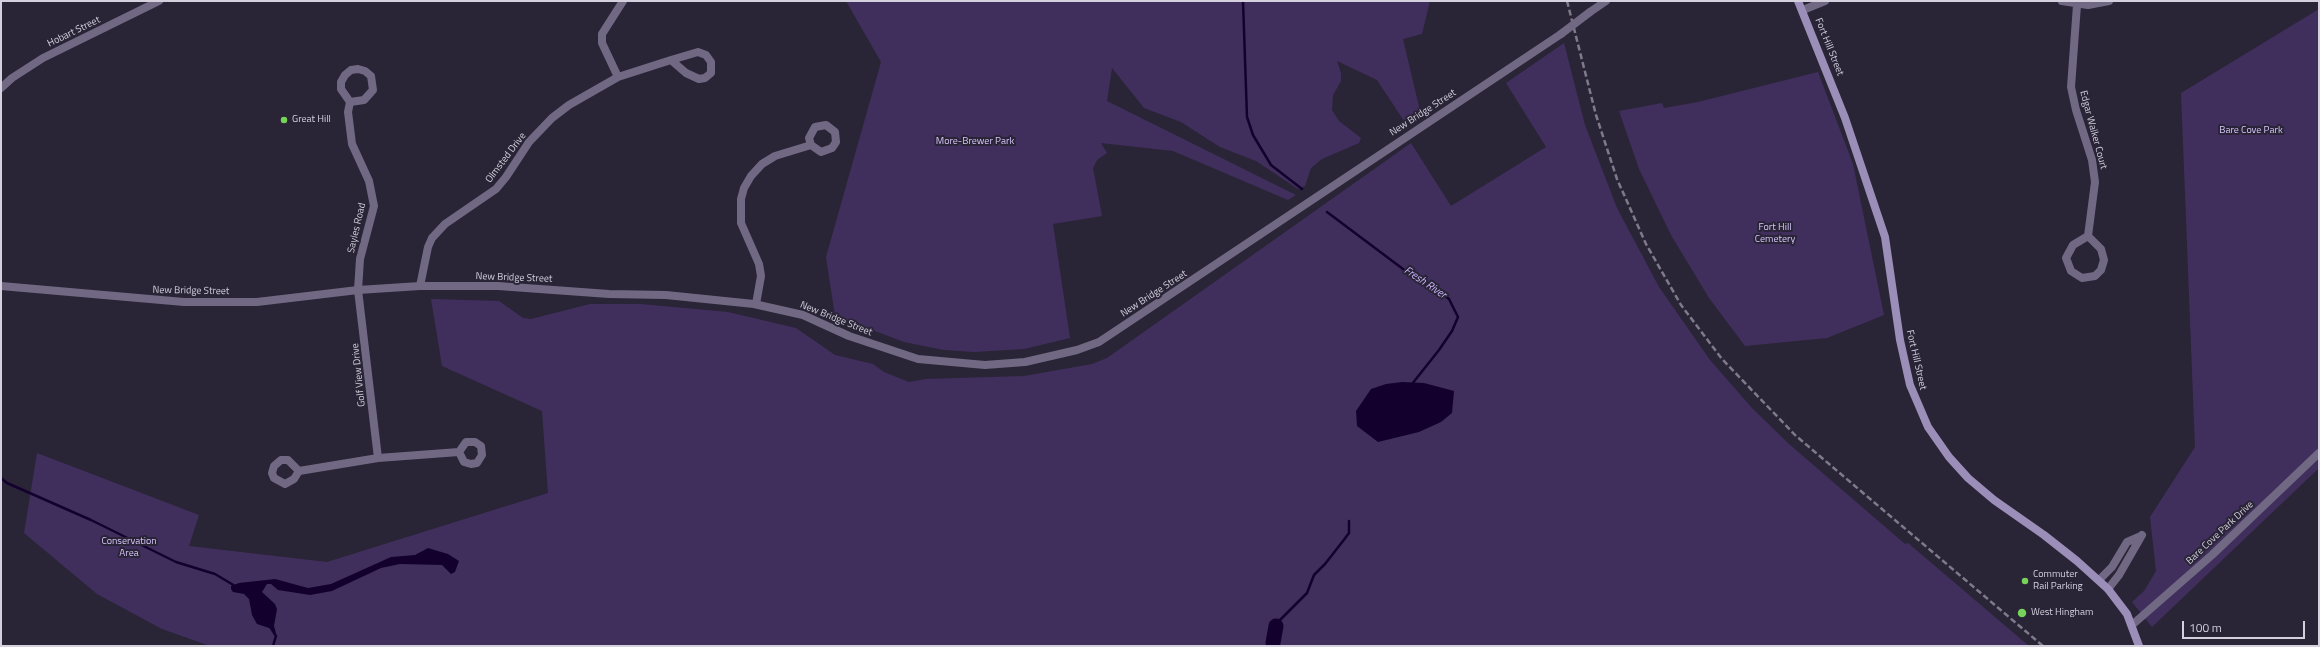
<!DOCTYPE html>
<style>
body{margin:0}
#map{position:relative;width:2320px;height:647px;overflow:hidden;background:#2a2437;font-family:"Titillium Web",sans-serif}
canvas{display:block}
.frame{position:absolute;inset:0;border:2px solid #d4d0dd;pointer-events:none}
.scale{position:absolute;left:2182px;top:621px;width:123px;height:18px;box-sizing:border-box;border:2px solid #d4d0dd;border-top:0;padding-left:5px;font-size:12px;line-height:14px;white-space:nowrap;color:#d4d0dd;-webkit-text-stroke:3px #2a2437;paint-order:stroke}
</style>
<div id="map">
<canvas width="2320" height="647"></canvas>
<div class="frame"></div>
<div class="scale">100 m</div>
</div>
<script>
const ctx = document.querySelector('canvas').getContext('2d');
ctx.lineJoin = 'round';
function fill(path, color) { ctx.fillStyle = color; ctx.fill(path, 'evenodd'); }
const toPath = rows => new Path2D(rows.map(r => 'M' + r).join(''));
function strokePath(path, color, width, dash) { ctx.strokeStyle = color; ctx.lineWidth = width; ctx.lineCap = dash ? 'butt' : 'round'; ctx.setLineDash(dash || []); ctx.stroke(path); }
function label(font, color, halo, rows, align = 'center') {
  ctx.font = font + ' "Titillium Web",sans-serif'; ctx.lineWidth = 4; ctx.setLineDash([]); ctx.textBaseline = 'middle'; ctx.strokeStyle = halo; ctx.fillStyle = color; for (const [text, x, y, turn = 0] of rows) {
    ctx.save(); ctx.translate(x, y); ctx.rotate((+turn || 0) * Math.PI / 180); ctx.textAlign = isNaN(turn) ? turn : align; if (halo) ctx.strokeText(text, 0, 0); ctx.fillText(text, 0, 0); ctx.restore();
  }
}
const green = toPath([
 [846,1,1430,1,1422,34,1403,39,1420,111,1404,121,1377,80,1337,61,1341,73,1341,81,1333,95,1332,110,1339,121,1361,138,1359,143,1322,159,1311,168,1305,186,1298,189,1256,161,1220,147,1181,122,1144,108,1112,68,1107,101,1296,195,1288,200,1173,151,1101,143,1107,153,1097,160,1093,168,1102,216,1053,224,1070,338,1024,349,974,352,944,350,904,342,835,316,826,257,881,62],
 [2319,9,2319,468,2152,627,2132,602,2144,591,2156,571,2150,517,2195,447,2181,93],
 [1564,43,1585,125,1617,208,1659,287,1710,360,1752,408,1789,444,1905,544,1908,543,2029,646,210,646,162,629,97,594,24,533,37,453,199,515,189,546,327,562,548,493,542,411,442,366,431,299,499,301,523,318,531,319,590,304,641,304,728,312,796,328,835,355,873,364,884,372,909,382,926,379,1024,376,1092,364,1107,358,1411,143,1451,206,1546,147,1506,83],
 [1818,72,1853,164,1884,315,1827,338,1745,346,1709,298,1671,235,1639,169,1619,111,1662,103,1664,108,1698,102]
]);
const water = toPath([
 [1402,382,1424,383,1454,391,1452,413,1441,422,1419,432,1378,442,1357,426,1356,411,1371,389,1386,384],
 [428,548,448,554,459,561,455,572,451,574,442,565,400,564,381,568,332,591,310,595,278,590,271,584,267,584,262,592,275,604,277,609,274,626,276,633,269,628,257,624,252,615,249,599,244,594,233,592,231,589,231,586,239,583,275,579,308,588,331,584,391,557,415,555]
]);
const stream = toPath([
 [1243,1,1247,117,1253,135,1271,165,1302,189],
 [1327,212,1419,281,1437,289,1449,299,1458,317,1452,331,1439,350,1412,384],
 [1,478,7,483,91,520,176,562,215,574,235,586],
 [1278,622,1307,593,1314,575,1325,564,1343,541,1349,533,1349,521],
 [271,628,276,636,273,646]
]);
const river = toPath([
 [1273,643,1276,626]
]);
const minor = toPath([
 [2062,1,2088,5,2109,1],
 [2077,5,2071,87,2076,110,2092,160,2095,182,2088,236,2073,245,2066,258,2071,271,2082,278,2095,276,2101,270,2104,260,2101,249,2088,236],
 [1803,10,1825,1],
 [618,77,602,43,602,34,623,1],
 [350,102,364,100,373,90,371,76,365,71,358,69,351,70,345,75,341,82,341,89,350,102,348,112,352,144,369,181,374,206,360,259,358,290,378,458,459,452,466,442,475,442,481,446,482,455,477,463,471,464,464,462,459,452],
 [420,286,428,247,432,238,445,224,496,189,506,177,529,142,552,118,569,105,618,77,671,60,686,73,699,79,705,78,711,73,711,62,706,55,698,52,671,60],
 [756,304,761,276,759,264,741,223,741,199,744,188,751,176,762,164,775,156,811,145,821,152,832,148,836,142,835,132,826,125,815,127,809,138,811,145],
 [299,471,288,460,281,460,274,466,272,473,274,478,285,484,294,479,299,471,378,458],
 [2099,580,2112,567,2127,542,2141,536],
 [2108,589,2119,575,2142,535],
 [2132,625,2212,555,2319,453]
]);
const tertiary = toPath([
 [1590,12,1606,1],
 [1,88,12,78,43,58,159,1],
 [1,286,184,302,257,302,358,290,420,286,498,286,609,294,666,295,754,304,803,315,849,336,918,359,985,365,1025,362,1077,350,1099,342,1561,34]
]);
const secondary = toPath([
 [1798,1,1845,118,1885,237,1900,340,1910,385,1928,427,1949,457,1968,478,1994,500,2044,535,2077,561,2108,589,2127,614,2139,646]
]);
const rail = toPath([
 [1567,1,1596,115,1617,179,1646,244,1681,305,1722,359,1795,435,2043,646]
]);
const tertiaryBridge = toPath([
 [1561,34,1590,12]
]);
const markers = [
 [284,120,4,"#77d259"],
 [2025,581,4,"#77d259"],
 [2022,613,5,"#77d259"]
];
const streetNames = [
 ["Hobart Street",74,32,-26],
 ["Fort Hill Street",1829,47,68],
 ["New Bridge Street",1423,113,-33],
 ["Edgar Walker Court",2093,130,75],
 ["Olmsted Drive",506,158,-53],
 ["Sayles Road",357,228,-77],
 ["New Bridge Street",514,278,2],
 ["New Bridge Street",191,291,1],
 ["New Bridge Street",1154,294,-33],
 ["New Bridge Street",836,319,22],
 ["Fort Hill Street",1916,360,77],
 ["Golf View Drive",359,375,-96],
 ["Bare Cove Park Drive",2220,533,-43]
];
const poiNames = [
 ["Great Hill",292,120],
 ["Commuter",2033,575],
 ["Rail Parking",2033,587],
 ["West Hingham",2031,613]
];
const parkNames = [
 ["Bare Cove Park",2251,131],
 ["More-Brewer Park",975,142],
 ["Fort Hill",1775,228],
 ["Cemetery",1775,240],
 ["Conservation",129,542],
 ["Area",129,554]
];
const waterNames = [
 ["Fresh River",1425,283,34]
];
fill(green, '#402f5d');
fill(water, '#14002d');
strokePath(stream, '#14002d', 2.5);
strokePath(river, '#14002d', 15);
strokePath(minor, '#716983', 8);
strokePath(tertiary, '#716983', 8);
strokePath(secondary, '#9b8eb8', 8);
strokePath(rail, '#7f7a8a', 2.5, [6, 3]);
strokePath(tertiaryBridge, '#716983', 8);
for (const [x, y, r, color] of markers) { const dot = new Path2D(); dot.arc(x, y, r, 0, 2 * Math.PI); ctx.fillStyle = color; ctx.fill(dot); strokePath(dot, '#2a2437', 1.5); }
label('10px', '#d4d0dd', '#2a2437', streetNames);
label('10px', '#d4d0dd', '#2a2437', poiNames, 'left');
label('10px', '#d8c8fc', '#2a2437', parkNames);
label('italic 11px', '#ceb8fd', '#2a2437', waterNames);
</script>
